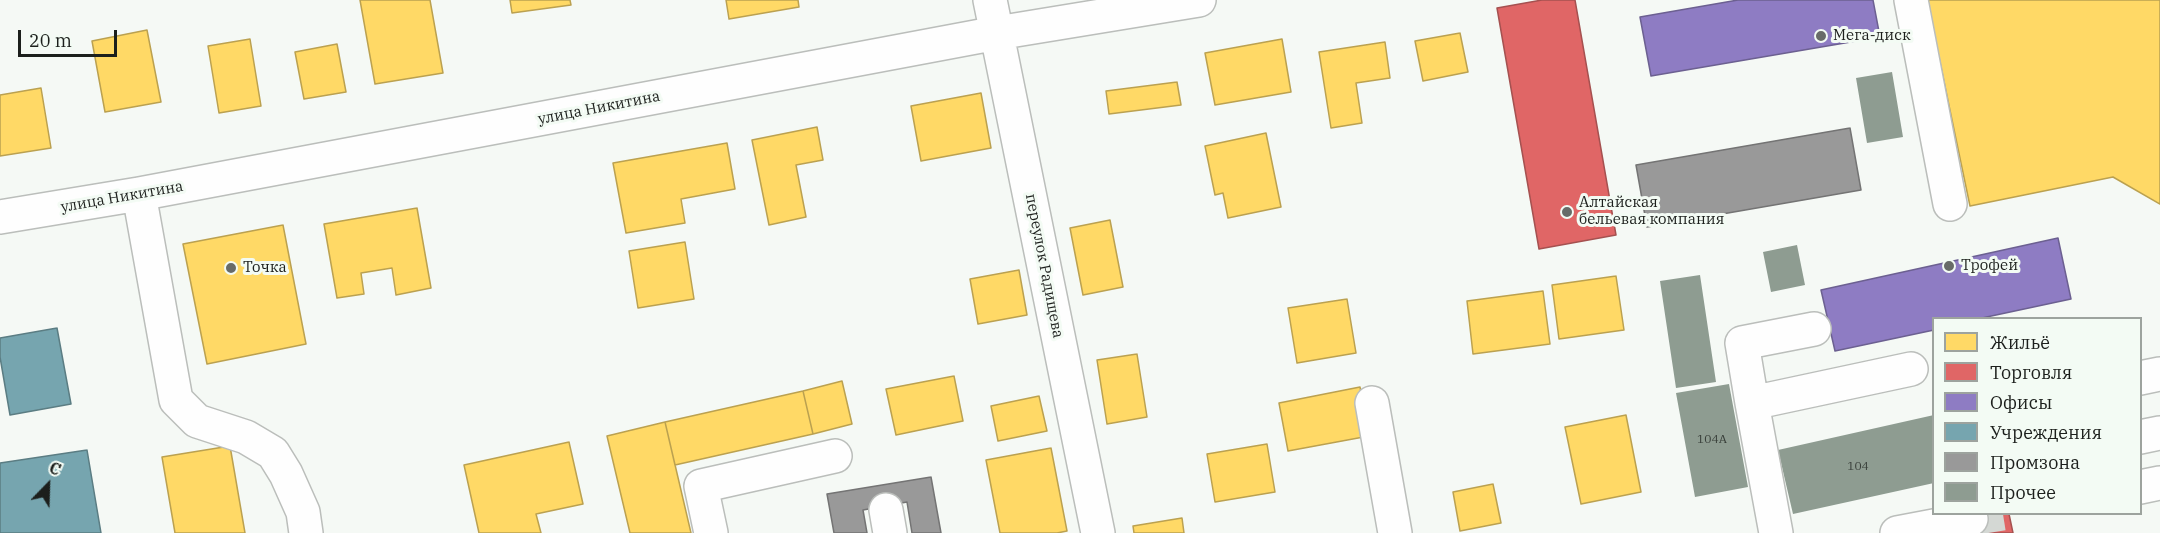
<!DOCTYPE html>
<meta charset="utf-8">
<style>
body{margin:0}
#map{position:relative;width:2160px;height:533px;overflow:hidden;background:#f5f9f5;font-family:"IBM Plex Serif",serif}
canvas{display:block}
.legend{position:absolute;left:1932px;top:317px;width:210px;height:198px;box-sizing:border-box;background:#f3fbf4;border:2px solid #9da39e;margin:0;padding:8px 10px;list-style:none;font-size:18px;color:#1c1f1c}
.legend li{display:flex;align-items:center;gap:12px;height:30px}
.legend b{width:30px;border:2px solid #9da39e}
.north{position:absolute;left:18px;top:455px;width:60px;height:60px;-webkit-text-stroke:4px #f3fbf4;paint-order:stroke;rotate:23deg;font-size:16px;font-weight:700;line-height:24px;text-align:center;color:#1c1f1c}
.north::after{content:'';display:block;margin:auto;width:21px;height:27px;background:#1c1f1c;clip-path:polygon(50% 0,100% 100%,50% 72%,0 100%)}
.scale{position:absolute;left:18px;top:30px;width:99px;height:27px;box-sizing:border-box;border:3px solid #1c1f1c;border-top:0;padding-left:8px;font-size:18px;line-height:21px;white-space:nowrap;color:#1c1f1c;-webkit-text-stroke:4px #f3fbf4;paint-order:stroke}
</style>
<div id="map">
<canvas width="2160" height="533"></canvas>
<ul class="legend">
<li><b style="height:16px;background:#ffd966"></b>Жильё</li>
<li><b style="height:16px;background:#e06666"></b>Торговля</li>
<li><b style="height:16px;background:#8e7cc3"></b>Офисы</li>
<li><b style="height:16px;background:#76a5af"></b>Учреждения</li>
<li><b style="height:16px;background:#999"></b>Промзона</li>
<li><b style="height:16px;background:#8e9c91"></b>Прочее</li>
</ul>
<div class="north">С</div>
<div class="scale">20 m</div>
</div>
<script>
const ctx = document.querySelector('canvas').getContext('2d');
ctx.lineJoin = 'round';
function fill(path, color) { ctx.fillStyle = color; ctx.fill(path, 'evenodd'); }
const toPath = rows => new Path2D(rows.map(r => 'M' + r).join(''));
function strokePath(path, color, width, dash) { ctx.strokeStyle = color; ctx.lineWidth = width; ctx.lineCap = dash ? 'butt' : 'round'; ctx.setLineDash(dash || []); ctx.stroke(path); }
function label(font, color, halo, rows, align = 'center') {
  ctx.font = font + ' "IBM Plex Serif",serif'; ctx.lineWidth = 6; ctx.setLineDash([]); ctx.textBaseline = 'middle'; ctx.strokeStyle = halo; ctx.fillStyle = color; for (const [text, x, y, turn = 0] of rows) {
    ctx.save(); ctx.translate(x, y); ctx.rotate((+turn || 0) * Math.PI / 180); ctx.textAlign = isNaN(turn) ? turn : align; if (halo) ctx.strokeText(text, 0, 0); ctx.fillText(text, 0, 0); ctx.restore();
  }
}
const homes = toPath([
 [360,0,430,0,443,73,375,84,360,0],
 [510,0,570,0,571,5,512,13,510,0],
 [726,0,798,0,799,7,729,19,726,0],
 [1927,0,2160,0,2160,204,2113,177,1970,206,1927,0],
 [147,30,161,102,105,112,92,41,147,30],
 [1460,33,1468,72,1423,81,1415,41,1460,33],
 [250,39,261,106,219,113,208,46,250,39],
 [1282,39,1291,92,1215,105,1205,53,1282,39],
 [1385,42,1390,78,1356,83,1362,123,1331,128,1319,52,1385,42],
 [337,44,346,92,304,99,295,52,337,44],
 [1177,82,1181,105,1109,114,1106,91,1177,82],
 [41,88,51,148,0,156,0,95,41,88],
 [981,93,991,148,921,161,911,106,981,93],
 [817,127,823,160,796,165,806,217,769,225,752,140,817,127],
 [1266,133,1281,207,1228,218,1223,193,1215,195,1205,146,1266,133],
 [727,143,735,189,681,199,685,223,626,233,613,163,727,143],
 [417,208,431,288,396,295,392,268,361,273,364,294,337,298,324,224,417,208],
 [1110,220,1123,287,1083,295,1070,228,1110,220],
 [283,225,306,344,207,364,183,244,283,225],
 [685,242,694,299,638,308,629,251,685,242],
 [1019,270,1027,315,978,324,970,279,1019,270],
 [1616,276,1624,330,1559,339,1552,285,1616,276],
 [1543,291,1550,344,1473,354,1467,301,1543,291],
 [1347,299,1356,353,1297,363,1288,308,1347,299],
 [1137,354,1147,417,1107,424,1097,360,1137,354],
 [954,376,963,421,896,435,886,389,954,376],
 [842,381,852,424,813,434,803,391,842,381],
 [1360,387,1369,436,1288,451,1279,403,1360,387],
 [803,391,813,434,675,465,665,422,803,391],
 [1039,396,1047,431,998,441,991,406,1039,396],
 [1626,415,1641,492,1581,504,1565,427,1626,415],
 [665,422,691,533,630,533,607,436,665,422],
 [569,442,583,504,536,514,541,533,479,533,464,465,569,442],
 [1267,444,1275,492,1215,502,1207,454,1267,444],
 [230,446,245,533,175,533,162,457,230,446],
 [1051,448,1067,531,1057,533,1000,533,986,460,1051,448],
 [1493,484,1501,523,1460,531,1453,492,1493,484],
 [1182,518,1184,533,1134,533,1133,526,1182,518]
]);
const shops = toPath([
 [1542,0,1575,0,1616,235,1539,249,1497,8,1542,0],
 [1970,514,2009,514,2013,533,1974,533,1970,514]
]);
const offices = toPath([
 [1738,0,1873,0,1880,37,1651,76,1640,17,1738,0],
 [2058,238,2071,299,1982,318,1934,318,1934,330,1835,351,1821,290,2058,238]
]);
const public = toPath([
 [57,328,71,404,10,415,0,357,0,338,57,328],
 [87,450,101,533,0,533,0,463,87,450]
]);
const industry = toPath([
 [1850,128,1861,190,1647,227,1636,165,1850,128],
 [931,477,941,533,912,533,907,502,863,510,867,533,834,533,827,494,931,477]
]);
const building = toPath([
 [1892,72,1903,137,1867,143,1856,78],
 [1797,245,1805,285,1771,292,1763,252],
 [1700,275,1716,382,1676,388,1660,281],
 [1729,384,1748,487,1695,497,1676,393],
 [1934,415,1934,483,1793,514,1778,450]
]);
const minorTunnel = toPath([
 [1971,519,2003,514]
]);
const minor = toPath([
 [990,0,1098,533],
 [1911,0,1950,204],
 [139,194,176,400,197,421,246,437,273,453,286,474,303,512,306,533],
 [0,217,139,194,997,33,1199,0],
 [2140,378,2160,374],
 [1372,403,1395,533],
 [1752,403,1742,343,1814,329],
 [2140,437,2160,433],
 [2140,487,2160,483],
 [886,510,890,533],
 [711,533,701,486,835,456],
 [1776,533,1752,403,1911,369],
 [1897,533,1971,519]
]);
const markers = [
 [1821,36,6,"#686b68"],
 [1567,212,6,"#686b68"],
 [1949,266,6,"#686b68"],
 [231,268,6,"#686b68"]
];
const numberNames = [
 ["104А",1712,440],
 ["104",1858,467]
];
const poiNames = [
 ["Мега-диск",1833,36],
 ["Алтайская",1579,203],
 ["бельевая компания",1579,220],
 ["Трофей",1961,266],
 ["Точка",243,268]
];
const streetNames = [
 ["улица Никитина",599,108,-11],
 ["улица Никитина",122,197,-10],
 ["переулок Радищева",1044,266,79]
];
fill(homes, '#ffd966');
strokePath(homes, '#bba150', 1.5);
fill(shops, '#e06666');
strokePath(shops, '#a55150', 1.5);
fill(offices, '#8e7cc3');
strokePath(offices, '#6c6091', 1.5);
fill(public, '#76a5af');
strokePath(public, '#5b7d83', 1.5);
fill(industry, '#999');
strokePath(industry, '#747474', 1.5);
fill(building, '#8e9c91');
strokePath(minorTunnel, '#d4d8d4', 33, [33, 16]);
strokePath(minor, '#bbbebb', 36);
strokePath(minor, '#fefefe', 33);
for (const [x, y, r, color] of markers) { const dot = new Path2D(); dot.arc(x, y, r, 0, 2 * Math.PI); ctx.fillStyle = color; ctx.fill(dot); strokePath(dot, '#f3fbf4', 2); }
label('12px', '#383e39', null, numberNames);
label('15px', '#1c1f1c', '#f3fbf4', poiNames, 'left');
label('15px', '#1c1f1c', '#f3fbf4', streetNames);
</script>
